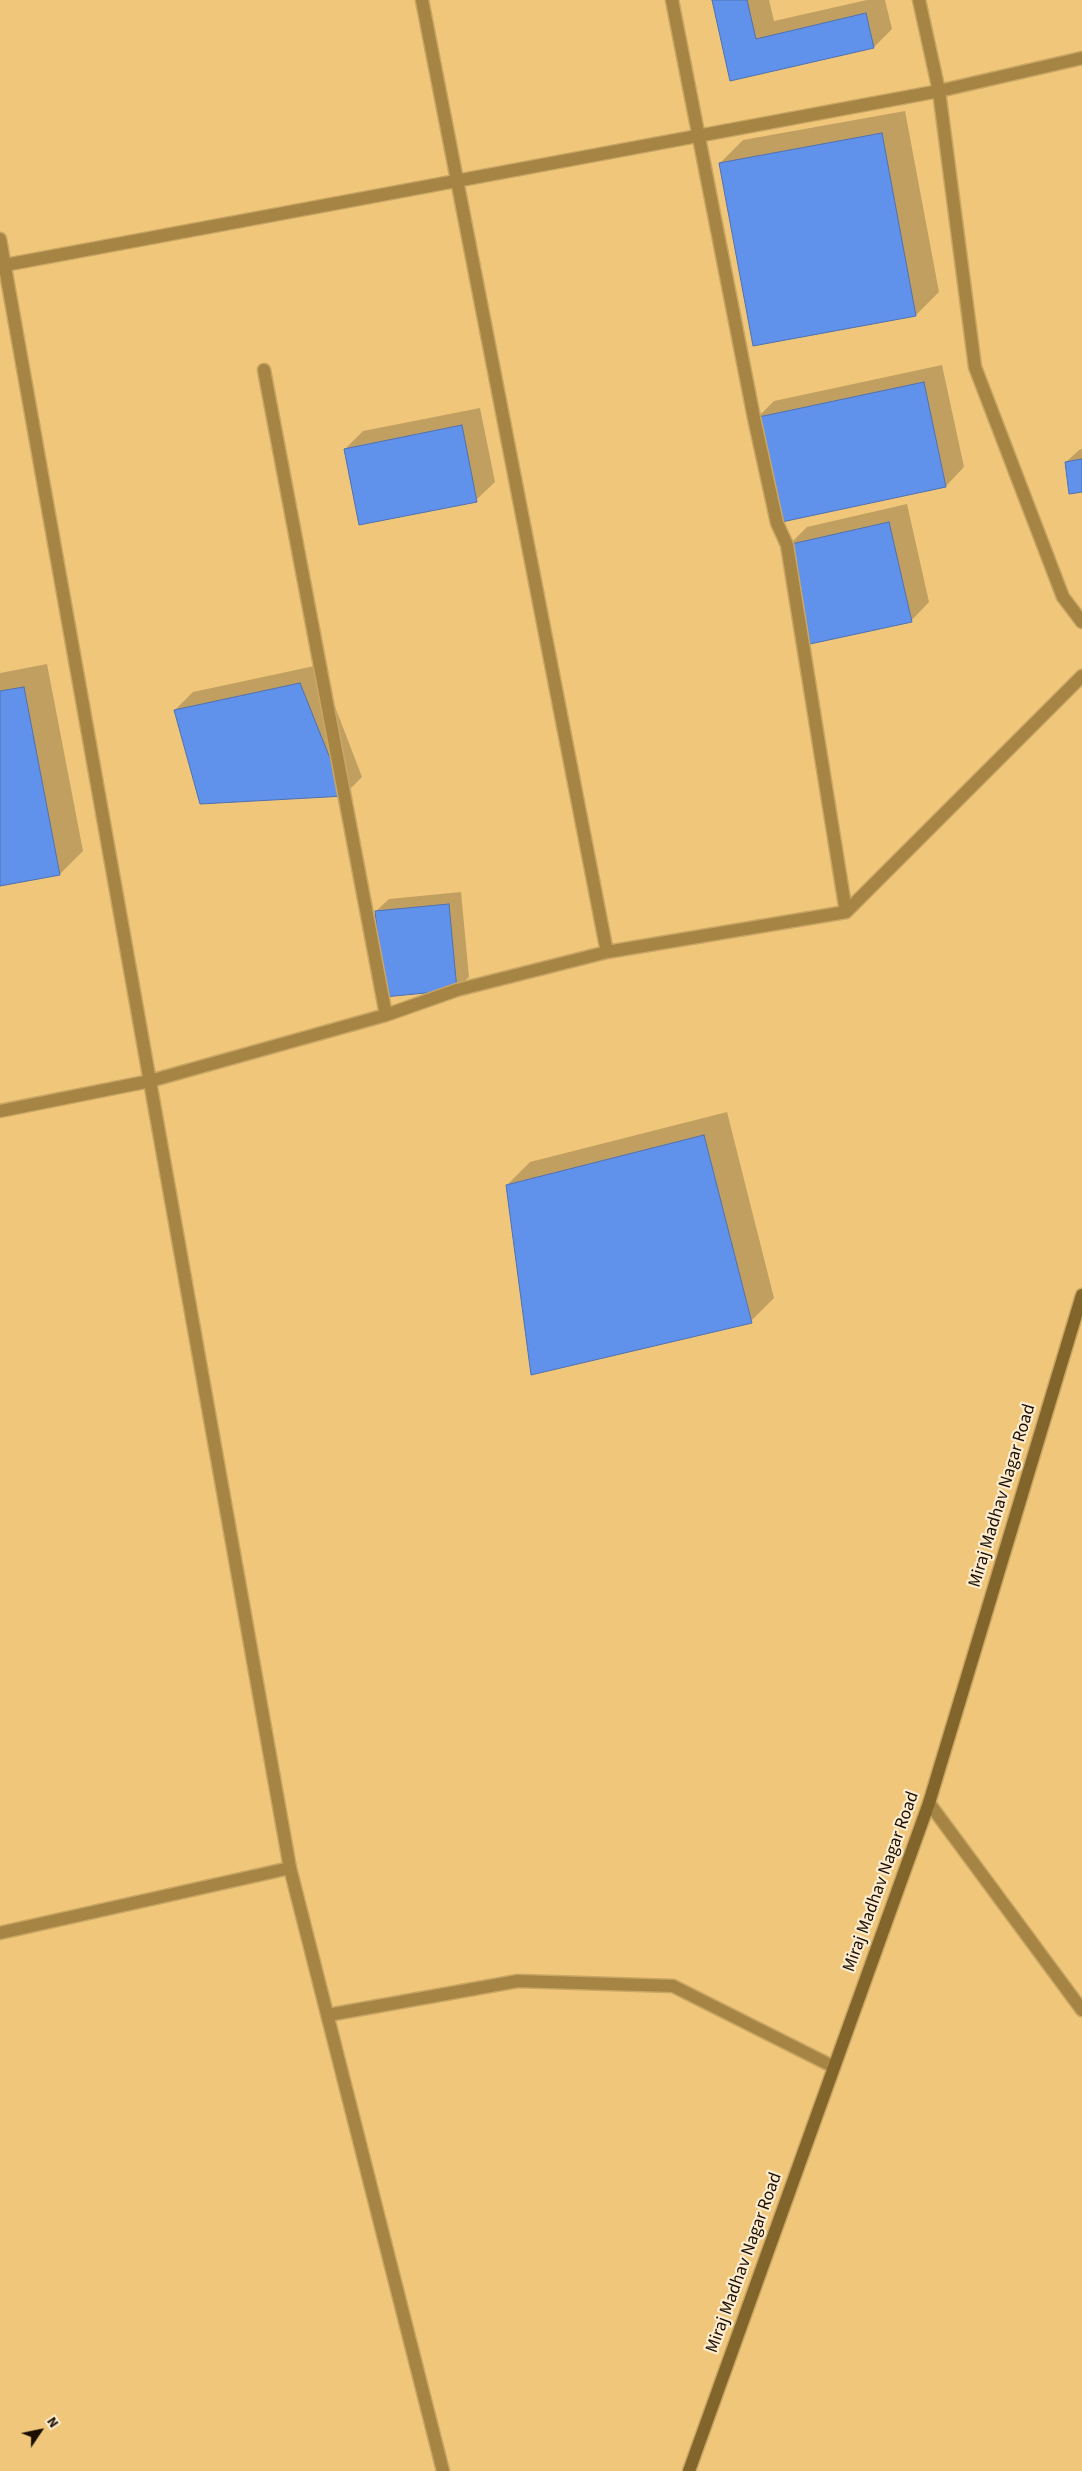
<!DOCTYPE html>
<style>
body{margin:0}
#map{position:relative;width:1082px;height:2471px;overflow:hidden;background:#f0c77a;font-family:"Source Sans 3",sans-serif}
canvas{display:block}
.north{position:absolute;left:15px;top:2406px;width:50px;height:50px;-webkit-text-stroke:4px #fdeccf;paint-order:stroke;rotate:56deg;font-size:14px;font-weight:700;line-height:20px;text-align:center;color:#190e00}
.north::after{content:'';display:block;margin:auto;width:18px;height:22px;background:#190e00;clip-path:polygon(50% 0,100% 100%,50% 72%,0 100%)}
</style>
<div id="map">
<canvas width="1082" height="2471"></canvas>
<div class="north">N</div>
</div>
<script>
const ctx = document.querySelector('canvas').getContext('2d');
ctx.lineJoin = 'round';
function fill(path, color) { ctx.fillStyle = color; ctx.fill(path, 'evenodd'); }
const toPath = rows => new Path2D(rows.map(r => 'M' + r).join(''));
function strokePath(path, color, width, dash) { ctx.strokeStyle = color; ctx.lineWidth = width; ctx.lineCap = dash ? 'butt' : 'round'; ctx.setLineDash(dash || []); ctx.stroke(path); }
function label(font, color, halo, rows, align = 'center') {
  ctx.font = font + ' "Source Sans 3",sans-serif'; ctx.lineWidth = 4.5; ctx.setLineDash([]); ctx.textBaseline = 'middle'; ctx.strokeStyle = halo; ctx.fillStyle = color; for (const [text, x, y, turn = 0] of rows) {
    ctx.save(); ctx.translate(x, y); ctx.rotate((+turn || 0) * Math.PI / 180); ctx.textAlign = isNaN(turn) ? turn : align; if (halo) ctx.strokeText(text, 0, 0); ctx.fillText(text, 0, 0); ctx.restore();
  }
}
const shadow = toPath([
 [713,0,769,0,774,21,867,0,885,0,892,29,874,47,731,79],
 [905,111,939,292,916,315,720,163,743,140],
 [942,365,964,467,946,486,756,419,774,401],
 [480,408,495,482,476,500,345,449,363,431],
 [1082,449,1082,491,1066,462,1079,450],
 [907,504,929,602,911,621,789,545,807,527],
 [47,664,83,851,60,874,0,885,0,673],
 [319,665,362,777,344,795,175,710,193,692],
 [461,892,469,977,456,989,376,911,389,899],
 [727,1112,774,1298,751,1321,507,1185,530,1162]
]);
const building = toPath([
 [712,0,747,0,756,39,866,13,874,48,730,81,712,0],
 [882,133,916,316,753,346,719,163,882,133],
 [924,382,946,487,777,523,754,418,924,382],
 [462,425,477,502,359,525,344,449,462,425],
 [1082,459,1082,492,1069,494,1065,462,1082,459],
 [889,522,912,622,810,644,787,545,889,522],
 [300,683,345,796,200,804,174,710,300,683],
 [24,687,60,875,0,886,0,691,24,687],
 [449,904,457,990,384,997,375,911,449,904],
 [704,1135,752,1323,531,1375,506,1185,704,1135]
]);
const street = toPath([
 [422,0,607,952],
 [672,0,754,418,777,523,787,545,846,912],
 [919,0,939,91,1082,58],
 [0,239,290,1868,443,2471],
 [5,265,939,91,975,367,1063,597,1082,622],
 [264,370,386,1015],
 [0,1111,150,1081,386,1015,457,990,607,952,846,912,1082,676],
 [929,1803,1082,2010],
 [0,1933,290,1868],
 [328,2015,518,1981,673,1986,834,2067]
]);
const secondary = toPath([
 [689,2471,929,1803,1082,1295]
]);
const streetNames = [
 ["Miraj Madhav Nagar Road",1003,1496,-73],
 ["Miraj Madhav Nagar Road",882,1882,-70],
 ["Miraj Madhav Nagar Road",745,2263,-70]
];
fill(shadow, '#0003');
fill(building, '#6091eb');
strokePath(building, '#4f71b0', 1);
strokePath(street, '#c9a664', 15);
strokePath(secondary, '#c9a664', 15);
strokePath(street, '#a68444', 12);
strokePath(secondary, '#82652b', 12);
label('18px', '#190e00', '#fdeccf', streetNames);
</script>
